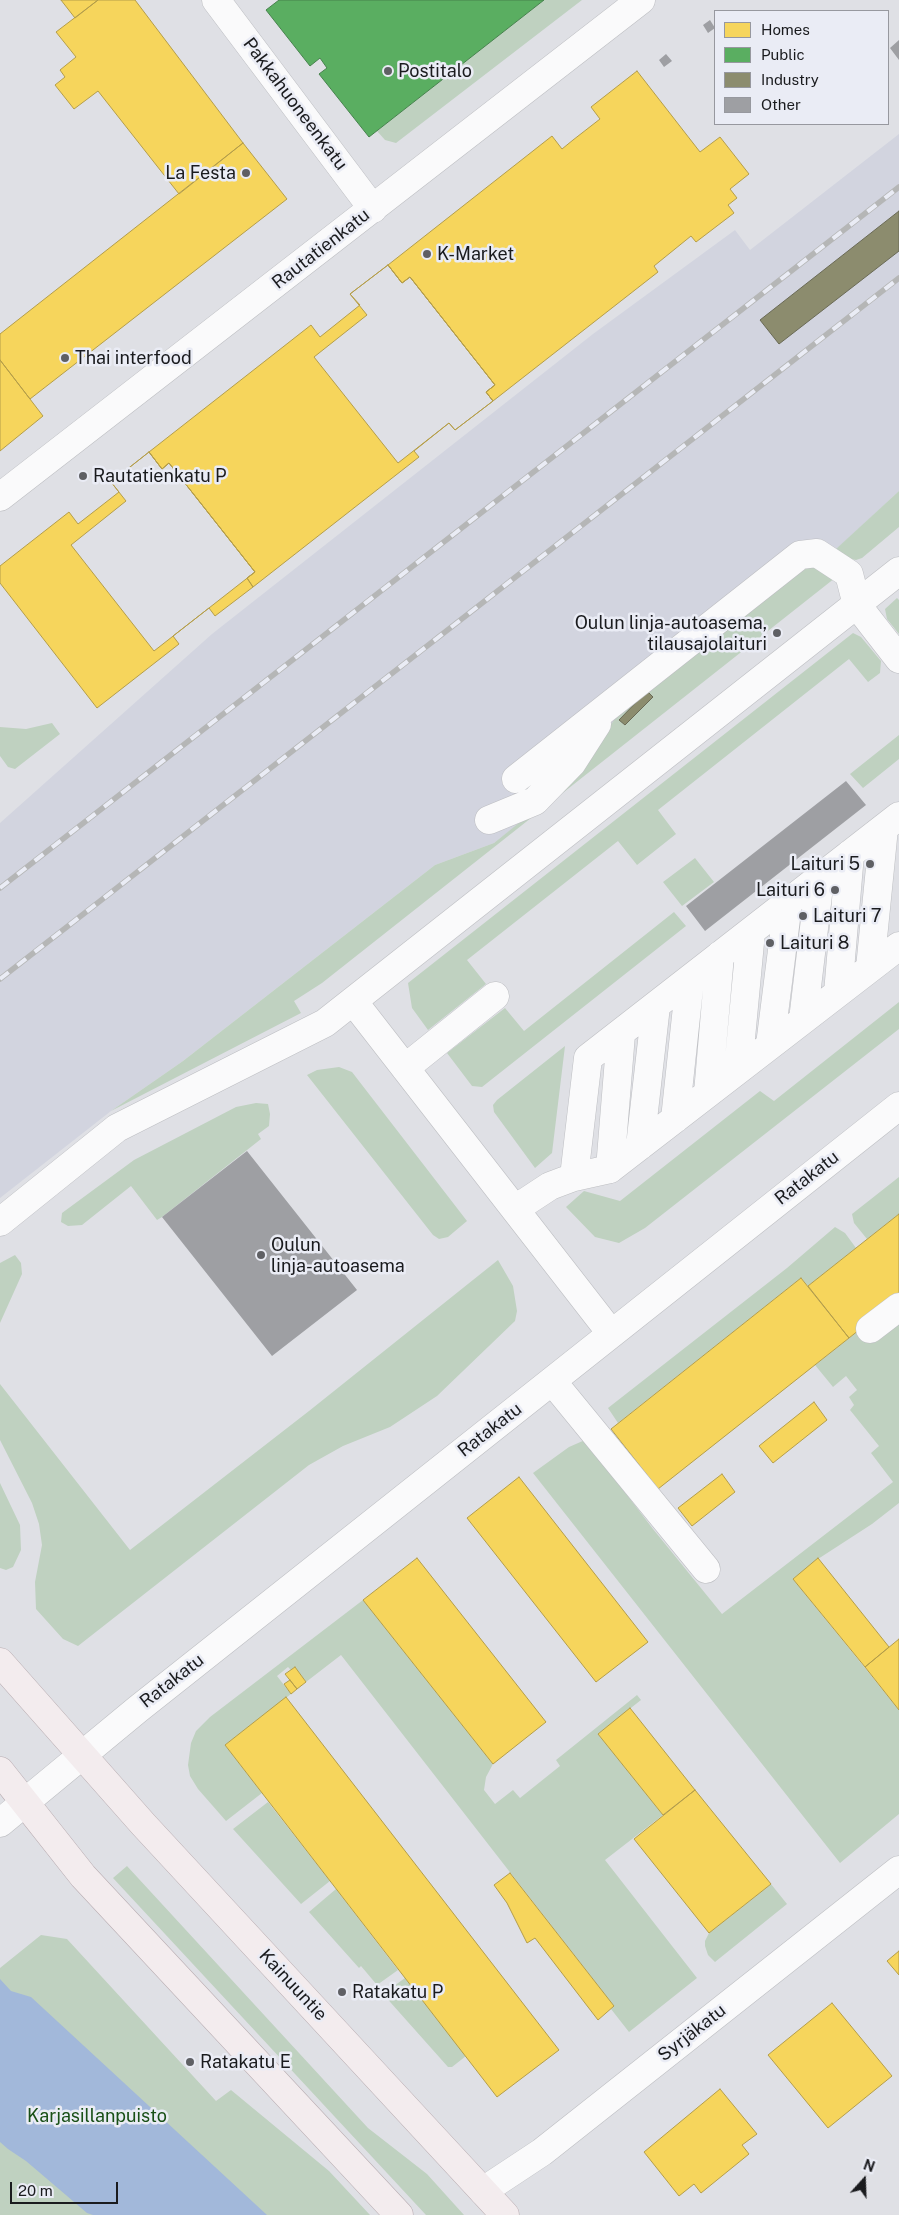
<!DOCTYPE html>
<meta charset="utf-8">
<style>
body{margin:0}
#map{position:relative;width:899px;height:2215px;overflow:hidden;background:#dfe0e5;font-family:"Public Sans",sans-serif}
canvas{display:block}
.legend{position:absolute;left:714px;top:10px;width:175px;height:115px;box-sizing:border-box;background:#eaecf5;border:1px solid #97989f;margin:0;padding:6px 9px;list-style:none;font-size:15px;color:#1a1b1e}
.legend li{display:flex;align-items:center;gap:10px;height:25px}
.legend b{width:25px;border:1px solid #97989f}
.north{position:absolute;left:839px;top:2155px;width:50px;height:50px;-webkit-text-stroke:4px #eaecf5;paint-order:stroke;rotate:20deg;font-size:14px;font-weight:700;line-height:20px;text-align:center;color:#1a1b1e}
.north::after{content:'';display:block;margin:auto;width:18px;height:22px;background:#1a1b1e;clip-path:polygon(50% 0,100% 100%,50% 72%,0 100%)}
.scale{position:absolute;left:10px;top:2182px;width:108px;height:22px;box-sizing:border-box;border:2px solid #1a1b1e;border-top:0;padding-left:6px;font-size:15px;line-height:18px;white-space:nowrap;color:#1a1b1e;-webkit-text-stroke:4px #eaecf5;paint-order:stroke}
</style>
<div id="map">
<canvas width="899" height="2215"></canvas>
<ul class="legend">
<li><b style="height:14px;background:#f6d55c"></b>Homes</li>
<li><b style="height:14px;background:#5aae61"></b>Public</li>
<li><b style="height:14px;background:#8c8c6e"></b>Industry</li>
<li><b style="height:14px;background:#9e9fa3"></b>Other</li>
</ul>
<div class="north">N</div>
<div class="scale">20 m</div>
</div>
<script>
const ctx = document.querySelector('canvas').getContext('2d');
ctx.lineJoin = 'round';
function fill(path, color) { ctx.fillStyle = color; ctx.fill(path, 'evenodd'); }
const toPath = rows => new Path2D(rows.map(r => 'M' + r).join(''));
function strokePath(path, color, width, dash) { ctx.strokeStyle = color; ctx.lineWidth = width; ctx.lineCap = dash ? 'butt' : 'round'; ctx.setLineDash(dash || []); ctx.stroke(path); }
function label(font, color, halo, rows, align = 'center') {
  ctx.font = font + ' "Public Sans",sans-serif'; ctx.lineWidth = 5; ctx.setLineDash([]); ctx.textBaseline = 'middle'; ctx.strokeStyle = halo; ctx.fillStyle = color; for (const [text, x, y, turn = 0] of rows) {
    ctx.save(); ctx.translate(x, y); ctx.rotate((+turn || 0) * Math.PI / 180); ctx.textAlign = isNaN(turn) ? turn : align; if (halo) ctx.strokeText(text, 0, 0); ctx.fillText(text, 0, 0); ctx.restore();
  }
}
const built = toPath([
 [899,134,899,491,839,547,688,663,558,793,494,843,435,865,183,1061,111,1111,0,1198,0,823,212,634,593,334,735,230,750,250]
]);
const green = toPath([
 [544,0,582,0,396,143,385,140,377,131],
 [899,491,899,527,862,558,856,560,851,559,836,549],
 [815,564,835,578,322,983,294,1001,301,1013,111,1111,183,1061,435,865,494,843,525,818,574,775,615,719,660,675,798,569],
 [897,598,899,600,899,634,887,619,885,609],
 [853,633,861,637,881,661,880,673,868,682,849,659,658,810,676,834,637,865,618,841,467,960,486,984,428,1030,412,1008,408,983],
 [52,723,60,734,15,769,8,767,0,756,0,727,26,729],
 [899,735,899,759,863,788,850,774],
 [695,858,714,882,682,906,663,882],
 [674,912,686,926,482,1087,472,1086,447,1053,505,1008,524,1031],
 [899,1002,899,1029,645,1228,619,1243,595,1237,566,1207,584,1191,620,1201,760,1091,774,1101],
 [565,1046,552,1153,535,1168,494,1112,493,1105,497,1100],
 [339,1067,352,1072,467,1221,448,1237,439,1239,433,1235,307,1075,317,1070],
 [256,1103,268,1104,270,1114,269,1126,258,1134,261,1139,162,1217,157,1220,131,1186,82,1225,68,1226,61,1222,62,1213,134,1160,236,1107],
 [899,1177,899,1214,867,1239,854,1223,852,1214],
 [835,1227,845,1233,856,1248,808,1286,801,1278,618,1423,608,1408,787,1268],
 [15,1255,21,1263,22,1274,0,1323,0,1263],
 [498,1260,513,1286,517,1311,515,1321,437,1396,390,1427,343,1446,309,1465,78,1646,63,1639,36,1609,35,1582,42,1545,39,1524,32,1503,0,1440,0,1384,130,1550,309,1411],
 [899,1315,899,1503,872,1524,818,1559,793,1579,899,1710,899,1814,840,1863,533,1473,569,1447,585,1440,653,1529,722,1614,893,1482,871,1453,879,1446,850,1410,854,1405,849,1397,857,1390,846,1376,833,1387,815,1365,863,1327],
 [0,1483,20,1525,21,1550,13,1567,6,1570,0,1568],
 [363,1600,493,1764,486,1777,484,1790,495,1804,513,1790,520,1798,560,1766,556,1760,637,1695,641,1700,598,1734,663,1815,605,1860,697,1978,629,2032,611,2009,614,2006,341,1655,306,1682,295,1667,291,1670,288,1667,277,1676,291,1694,225,1745,262,1793,226,1821,198,1789,190,1776,188,1765,191,1743,196,1731,210,1717],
 [268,1802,330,1881,301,1904,233,1829],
 [127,1866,368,2128,427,2174,464,2215,426,2215,113,1878],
 [771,1884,787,1904,715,1962,708,1955,705,1946,705,1941,709,1933],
 [336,1889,398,1970,377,1985,361,1966,359,1968,309,1912],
 [41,1935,67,1939,216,2101,231,2090,329,2171,370,2215,0,2215,0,1968],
 [405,1978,466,2056,452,2067,448,2067,383,1994]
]);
const water = toPath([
 [0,1979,11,1991,31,1997,267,2215,93,2215,87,2213,26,2161,8,2149,0,2142]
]);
const homes = toPath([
 [61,0,98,0,75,18,61,0],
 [98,0,135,0,243,143,179,194,98,91,74,109,55,85,65,77,60,70,76,57,56,32,98,0],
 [637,71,700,152,720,137,749,174,730,189,737,198,728,205,734,213,696,242,691,236,654,266,658,272,493,401,486,392,495,385,410,277,402,283,388,265,552,136,562,149,573,140,600,119,591,107,637,71],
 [243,143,287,199,30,399,0,360,0,334,243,143],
 [388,265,402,283,410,277,495,385,486,392,493,401,455,430,449,423,398,463,314,357,367,315,350,294,388,265],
 [388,265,402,283,410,277,495,385,486,392,493,401,455,430,449,423,414,451,419,457,253,587,247,578,255,572,169,463,162,469,149,452,311,325,320,337,360,305,350,294,388,265],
 [0,360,43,416,0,451,0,360],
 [149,452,162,469,169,463,255,572,154,651,71,545,126,501,111,482,149,452],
 [149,452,162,469,169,463,255,572,247,578,253,587,215,616,209,608,173,636,179,644,97,708,0,583,0,566,69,512,78,524,119,492,111,482,149,452],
 [899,1214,899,1298,849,1338,808,1286,899,1214],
 [801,1278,849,1338,658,1489,611,1429,801,1278],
 [814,1402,827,1420,773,1463,759,1446,814,1402],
 [722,1474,735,1492,692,1526,678,1508,722,1474],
 [519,1477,648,1642,596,1682,467,1518,519,1477],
 [417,1558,546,1722,493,1764,363,1600,417,1558],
 [818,1558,889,1647,865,1667,793,1579,818,1558],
 [899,1639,899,1710,865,1667,899,1639],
 [295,1667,306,1682,297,1689,285,1674,295,1667],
 [290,1680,297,1689,291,1694,284,1684,290,1680],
 [286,1697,559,2050,497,2097,225,1745,286,1697],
 [630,1708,695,1790,663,1815,598,1734,630,1708],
 [695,1790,771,1884,709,1933,634,1839,695,1790],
 [510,1873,614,2006,598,2020,535,1938,527,1943,507,1903,494,1885,510,1873],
 [899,1951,899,1975,887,1961,899,1951],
 [832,2003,892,2076,828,2128,768,2055,832,2003],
 [720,2089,757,2134,742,2145,749,2154,701,2193,694,2184,679,2196,644,2152,720,2089]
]);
const public = toPath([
 [279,0,544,0,369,137,319,74,327,68,320,58,310,66,266,10,279,0]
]);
const industry = toPath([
 [899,211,899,251,779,344,760,320,899,211],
 [647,691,653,697,625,725,619,720,647,691]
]);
const building = toPath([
 [710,20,715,28,708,33,703,25],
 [899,40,899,60,890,48],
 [666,54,672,61,664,67,659,60],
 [846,781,866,805,705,931,686,906],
 [247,1151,357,1290,272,1356,162,1217]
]);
const minor = toPath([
 [216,0,373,209],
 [0,497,641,0],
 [516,779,800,555,817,553,849,574,857,605,899,659],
 [489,820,535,801,572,763,597,724],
 [870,968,884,828],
 [838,993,850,854],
 [353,1001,611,1333],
 [803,1020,820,878],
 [770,1045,788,903],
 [405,1068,495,996],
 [738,1070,751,932],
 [708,1093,720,955],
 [675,1119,690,979],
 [640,1146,656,1006],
 [610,1169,621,1034],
 [574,1177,588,1058,899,816],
 [515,1209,550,1186,574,1177,610,1169,899,946],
 [0,1222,117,1128,325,1023,899,571],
 [870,1329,899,1307],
 [552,1381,706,1569],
 [0,1823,138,1709,899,1106],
 [483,2191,542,2152,899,1870]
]);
const major = toPath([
 [0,1662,143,1824,505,2215],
 [0,1771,83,1876,399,2215]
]);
const rail = toPath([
 [0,888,899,187],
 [0,979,899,278]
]);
const markers = [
 [388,71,5,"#5f6064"],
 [246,173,5,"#5f6064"],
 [427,254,5,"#5f6064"],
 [65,358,5,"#5f6064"],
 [83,476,5,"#5f6064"],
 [777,633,5,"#5f6064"],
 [870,864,5,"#5f6064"],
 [835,890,5,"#5f6064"],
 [803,916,5,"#5f6064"],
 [770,943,5,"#5f6064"],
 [261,1255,5,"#5f6064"],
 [342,1992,5,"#5f6064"],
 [190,2062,5,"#5f6064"]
];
const poiNames = [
 ["Postitalo",398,71],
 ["La Festa",236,173,"right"],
 ["K-Market",437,254],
 ["Thai interfood",75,358],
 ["Rautatienkatu P",93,476],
 ["Oulun linja-autoasema,",767,623,"right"],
 ["tilausajolaituri",767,644,"right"],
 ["Laituri 5",860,864,"right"],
 ["Laituri 6",825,890,"right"],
 ["Laituri 7",813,916],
 ["Laituri 8",780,943],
 ["Oulun",271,1245],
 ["linja-autoasema",271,1266],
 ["Ratakatu P",352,1992],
 ["Ratakatu E",200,2062]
];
const streetNames = [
 ["Pakkahuoneenkatu",295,104,53],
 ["Rautatienkatu",321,249,-38],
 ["Ratakatu",807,1178,-38],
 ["Ratakatu",490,1430,-38],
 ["Ratakatu",172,1681,-38],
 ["Kainuuntie",293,1985,47],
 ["Syrjäkatu",692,2033,-38]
];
const parkNames = [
 ["Karjasillanpuisto",97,2116]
];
fill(built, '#d2d4df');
fill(green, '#bfd1c0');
fill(water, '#a2b8da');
fill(homes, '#f6d55c');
strokePath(homes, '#b49d49', 1);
fill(public, '#5aae61');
strokePath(public, '#47824d', 1);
fill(industry, '#8c8c6e');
strokePath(industry, '#6a6a56', 1);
fill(building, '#9e9fa3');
strokePath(minor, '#bdbec2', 29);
strokePath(major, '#b8acb1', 29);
strokePath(minor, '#fafafb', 28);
strokePath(major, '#f3ecee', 28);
strokePath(rail, '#b5b6b6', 5.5);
strokePath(rail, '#eaecf5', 4, [11]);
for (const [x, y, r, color] of markers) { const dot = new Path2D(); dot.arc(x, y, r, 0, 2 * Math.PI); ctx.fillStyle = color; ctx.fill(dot); strokePath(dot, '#eaecf5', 2); }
label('18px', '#1a1b1e', '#eaecf5', poiNames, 'left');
label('18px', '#1a1b1e', '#eaecf5', streetNames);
label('18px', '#195017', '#eaecf5', parkNames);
</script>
